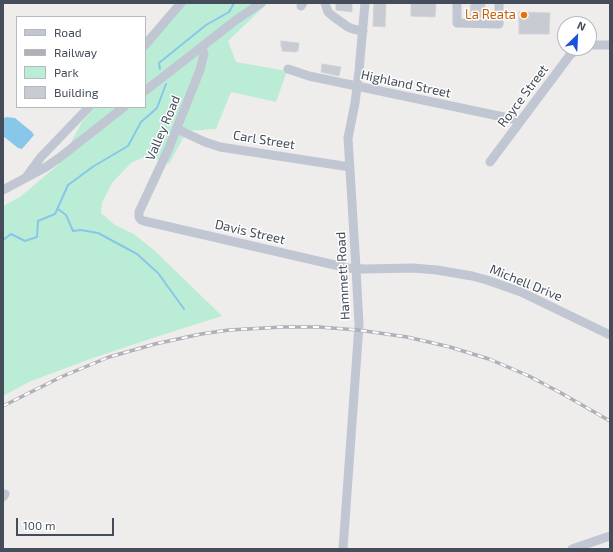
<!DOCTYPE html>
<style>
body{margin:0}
#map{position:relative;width:613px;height:552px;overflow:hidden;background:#efedec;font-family:"Exo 2",sans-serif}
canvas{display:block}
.frame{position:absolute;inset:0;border:4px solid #454d5a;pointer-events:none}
.legend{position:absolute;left:16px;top:16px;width:130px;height:92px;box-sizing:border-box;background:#fff;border:1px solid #b5b8bd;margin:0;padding:5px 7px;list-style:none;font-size:12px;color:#454d5a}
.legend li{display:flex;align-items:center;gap:8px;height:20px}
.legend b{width:20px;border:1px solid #b5b8bd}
.north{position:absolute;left:557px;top:16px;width:40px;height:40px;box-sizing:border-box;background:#fff;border:1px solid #b5b8bd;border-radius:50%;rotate:24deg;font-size:11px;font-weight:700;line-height:16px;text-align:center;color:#454d5a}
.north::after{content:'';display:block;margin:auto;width:14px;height:18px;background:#1c51da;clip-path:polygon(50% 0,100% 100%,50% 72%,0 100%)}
.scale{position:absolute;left:16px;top:518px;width:98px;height:18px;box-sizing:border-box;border:2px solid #454d5a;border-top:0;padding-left:5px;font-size:12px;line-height:14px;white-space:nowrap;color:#454d5a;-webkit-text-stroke:3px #fff;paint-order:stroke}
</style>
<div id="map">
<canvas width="613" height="552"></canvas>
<div class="frame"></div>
<ul class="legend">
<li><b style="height:5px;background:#c0c6d2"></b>Road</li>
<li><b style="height:5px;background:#afb1b7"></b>Railway</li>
<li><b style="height:11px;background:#bbedd6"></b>Park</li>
<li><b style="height:11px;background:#c9cbd3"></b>Building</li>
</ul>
<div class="north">N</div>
<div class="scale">100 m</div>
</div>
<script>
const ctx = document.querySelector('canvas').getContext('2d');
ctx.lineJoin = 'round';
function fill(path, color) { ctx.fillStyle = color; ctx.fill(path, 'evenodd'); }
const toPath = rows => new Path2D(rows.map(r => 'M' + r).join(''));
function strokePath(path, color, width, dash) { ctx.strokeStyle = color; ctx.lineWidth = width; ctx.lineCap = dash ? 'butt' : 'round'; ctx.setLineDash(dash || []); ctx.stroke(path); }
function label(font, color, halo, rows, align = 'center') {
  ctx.font = font + ' "Exo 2",sans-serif'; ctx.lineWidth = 3; ctx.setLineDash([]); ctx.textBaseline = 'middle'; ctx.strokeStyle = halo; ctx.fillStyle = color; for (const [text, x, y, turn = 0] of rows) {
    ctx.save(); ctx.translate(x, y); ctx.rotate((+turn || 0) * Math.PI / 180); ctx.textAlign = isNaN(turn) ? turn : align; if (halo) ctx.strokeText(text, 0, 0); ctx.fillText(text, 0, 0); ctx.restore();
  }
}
const green = toPath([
 [185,3,268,3,228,41,236,62,287,71,276,102,231,92,216,129,187,131,169,164,147,156,131,163,112,183,102,203,101,213,115,225,134,234,155,251,222,316,156,337,90,359,29,382,3,396,3,206,20,197,59,164,82,122,95,107,145,107,145,49]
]);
const water = toPath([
 [6,117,15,118,32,132,34,135,22,149,18,148,3,136,3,119]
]);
const stream = toPath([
 [160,69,159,63,206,25,229,12,234,3],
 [58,209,66,215,73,231,81,230,98,233,137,254,158,273,184,309],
 [3,240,11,234,25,241,37,237,38,221,55,214,68,185,94,166,128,146,141,122,157,108,166,84]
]);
const building = toPath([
 [336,3,352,3,352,12,336,10,336,3],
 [374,3,386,3,385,27,373,26,374,3],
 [411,3,436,3,435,17,411,16,411,3],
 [471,3,485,3,485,18,470,17,471,3],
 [519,12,550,13,549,34,519,34,519,12],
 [281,41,299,43,298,51,296,51,296,52,282,51,282,47,281,47,281,41],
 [322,64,341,67,339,76,321,72,322,64]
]);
const minor = toPath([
 [325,3,328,12,334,17,348,27,353,29,363,31],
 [457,3,457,23,499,24,499,3],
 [301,6,303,3],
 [145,45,181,3],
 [589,45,610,45],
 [202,47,204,54,200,70,168,150,139,212,139,217,141,220,144,221,348,268,365,269,413,268,437,270,472,276,487,280,521,292,610,335],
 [288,69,309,76,513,119,520,121],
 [145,91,236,20,261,3],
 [177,129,205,142,220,147,350,167],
 [490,162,570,55,579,48],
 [27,176,41,157,89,107],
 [3,190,46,167,59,158,124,107],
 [3,497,5,494],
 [343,549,359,325,356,268,348,138,355,103,359,71,365,3],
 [572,549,610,536]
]);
const rail = toPath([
 [3,406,61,377,109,357,155,344,201,334,229,330,283,327,319,327,358,330,407,337,450,347,489,359,529,376,561,393,610,421]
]);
const markers = [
 [524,15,4,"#e8710a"]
];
const foodNames = [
 ["La Reata",516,15]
];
const streetNames = [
 ["Highland Street",406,84,12],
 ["Royce Street",523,96,-53],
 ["Valley Road",163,128,-67],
 ["Carl Street",264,140,9],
 ["Davis Street",250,232,13],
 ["Hammett Road",343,276,-93],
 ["Michell Drive",526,283,22]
];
fill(green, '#bbedd6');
fill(water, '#88c6ea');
strokePath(stream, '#88c6ea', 2);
fill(building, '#c9cbd3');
strokePath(building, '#d1d2d8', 1);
strokePath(minor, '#c0c6d2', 9);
strokePath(rail, '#afb1b7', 3.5);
strokePath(rail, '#fff', 2, [6]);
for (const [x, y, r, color] of markers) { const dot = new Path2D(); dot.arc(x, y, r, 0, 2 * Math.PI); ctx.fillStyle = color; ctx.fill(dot); strokePath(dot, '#fff', 1.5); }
label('13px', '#c56008', '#fff', foodNames, 'right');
label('13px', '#454d5a', '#fff', streetNames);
</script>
